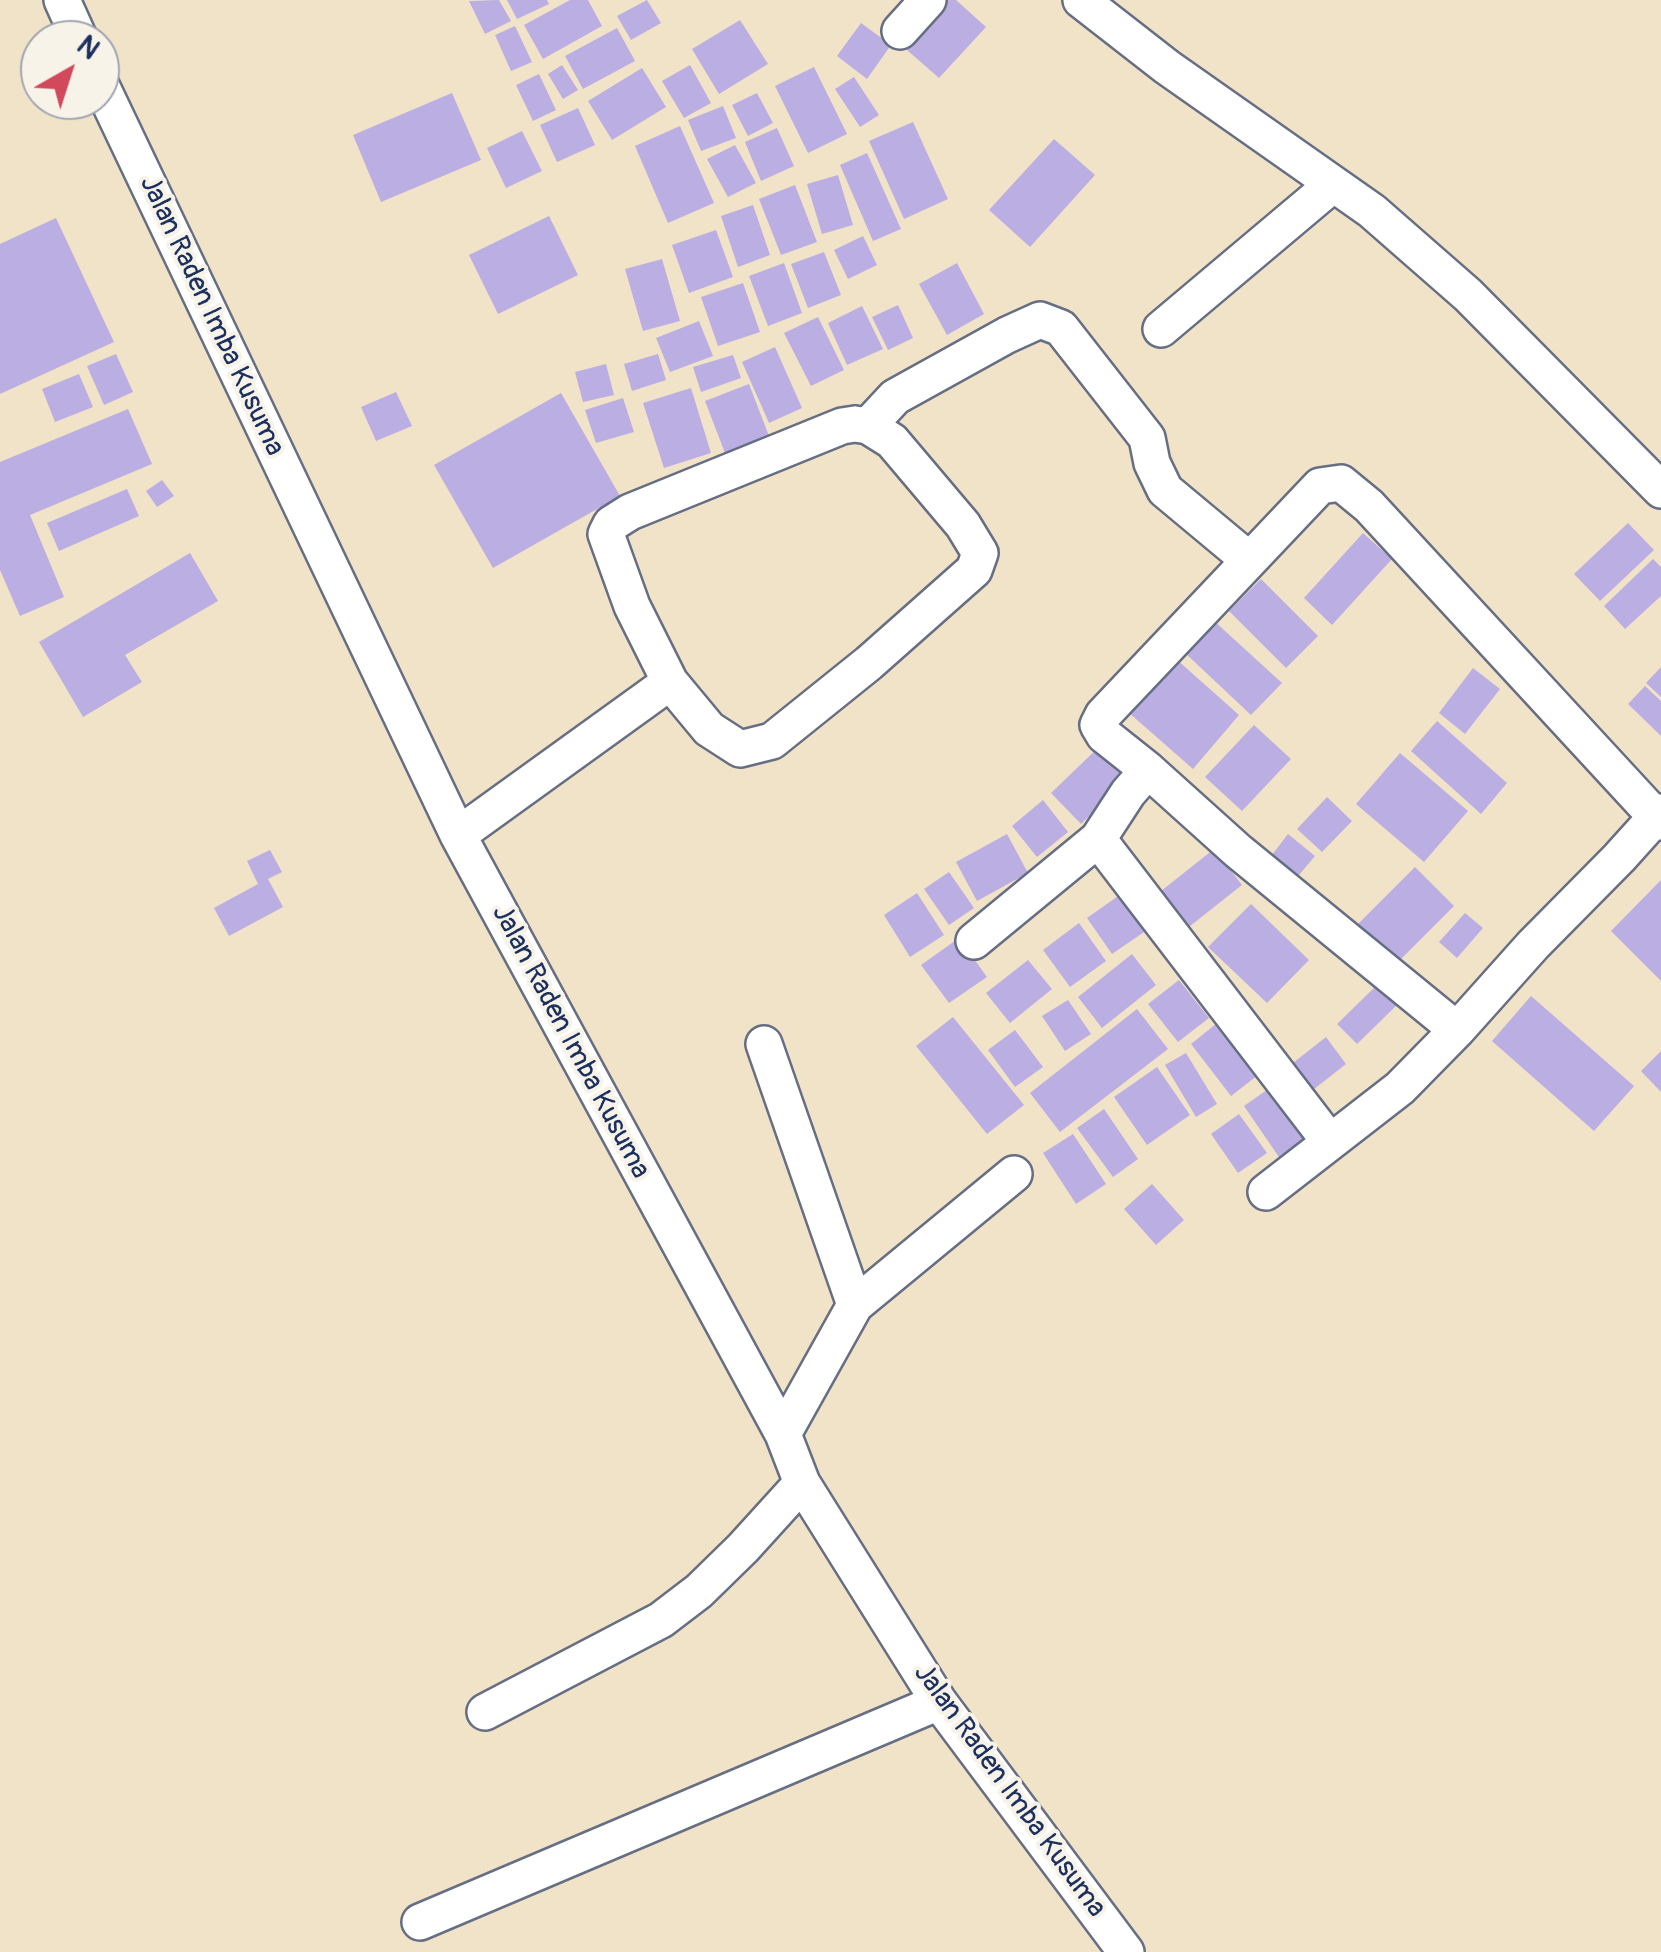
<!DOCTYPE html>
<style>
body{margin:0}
#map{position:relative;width:1661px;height:1952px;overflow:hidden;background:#f1e3c8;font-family:Pangolin,sans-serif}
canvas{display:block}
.north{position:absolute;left:20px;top:20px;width:100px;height:100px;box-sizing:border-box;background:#f7f3e8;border:2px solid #9fa5b1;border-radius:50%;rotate:39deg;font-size:28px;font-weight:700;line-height:40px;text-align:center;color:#1b2f5e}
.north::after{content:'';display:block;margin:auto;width:35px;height:45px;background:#d1495b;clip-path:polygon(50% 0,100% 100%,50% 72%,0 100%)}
</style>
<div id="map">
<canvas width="1661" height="1952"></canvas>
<div class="north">N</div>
</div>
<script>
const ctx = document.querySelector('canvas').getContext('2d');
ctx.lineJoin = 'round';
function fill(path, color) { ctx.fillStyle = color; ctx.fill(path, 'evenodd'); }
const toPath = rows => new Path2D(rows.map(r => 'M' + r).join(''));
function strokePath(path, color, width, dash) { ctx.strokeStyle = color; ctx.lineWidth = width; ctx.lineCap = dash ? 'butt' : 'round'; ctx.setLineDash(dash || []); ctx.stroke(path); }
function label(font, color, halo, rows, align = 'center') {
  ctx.font = font + ' Pangolin,sans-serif'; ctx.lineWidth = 8; ctx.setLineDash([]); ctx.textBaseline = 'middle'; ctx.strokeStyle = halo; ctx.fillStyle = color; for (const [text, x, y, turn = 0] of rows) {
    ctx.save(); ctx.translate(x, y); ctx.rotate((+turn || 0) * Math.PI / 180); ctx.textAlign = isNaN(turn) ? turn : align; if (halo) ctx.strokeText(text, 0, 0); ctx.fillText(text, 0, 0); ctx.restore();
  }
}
const building = toPath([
 [499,0,511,21,485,34,469,1],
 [507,0,547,0,549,4,517,19],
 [570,0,588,0,602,26,543,59,524,25],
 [647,0,661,23,631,40,617,16],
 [938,0,956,0,986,27,939,78,899,43],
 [740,20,768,64,719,94,692,49],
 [861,23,891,45,867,79,837,56],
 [515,26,532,62,511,71,495,35],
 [617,28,635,61,583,89,565,56],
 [562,65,578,90,563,99,548,74],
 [690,65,711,103,684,118,662,81],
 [814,67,847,134,808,153,775,86],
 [642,68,666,107,612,140,588,101],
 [539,74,556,110,533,121,516,85],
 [854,77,879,115,860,127,835,89],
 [452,93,481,160,381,202,353,135],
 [757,93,773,123,748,136,732,105],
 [723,106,736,138,701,151,688,120],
 [578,108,595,145,557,162,540,125],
 [913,122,948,199,904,219,869,141],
 [680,126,714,203,668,223,635,146],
 [777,128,794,166,761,181,745,142],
 [522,131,542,171,506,188,487,148],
 [1054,139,1095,175,1030,247,989,210],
 [735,145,756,183,728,197,707,159],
 [867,153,901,229,873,241,840,165],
 [838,175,853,225,822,234,807,184],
 [795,185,817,242,781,255,759,199],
 [753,205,770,255,738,267,721,216],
 [549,216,578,275,498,314,469,255],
 [56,218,114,342,0,394,0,244],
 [716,230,733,277,689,293,672,245],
 [863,236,877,265,848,279,834,250],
 [824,252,841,295,808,308,791,264],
 [662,259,680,321,643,331,625,269],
 [784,263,802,313,768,326,749,276],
 [957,263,984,314,947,335,919,284],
 [743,283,760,332,718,346,701,297],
 [898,305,913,338,888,350,872,317],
 [862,306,883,349,847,365,828,323],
 [818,317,844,370,811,386,784,333],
 [699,321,713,356,670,372,656,338],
 [775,347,802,408,769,423,742,362],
 [116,354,133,392,104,405,87,366],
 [658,354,666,380,632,391,624,364],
 [733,355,741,378,701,392,693,367],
 [606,364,614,395,583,402,575,372],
 [79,374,93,407,55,422,42,389],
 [749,384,769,436,725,453,705,401],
 [691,388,711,453,664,468,643,403],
 [396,392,412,426,376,441,361,407],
 [561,393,620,496,493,568,434,465],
 [623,398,634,432,596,443,585,410],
 [128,409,152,464,30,515,64,597,20,616,0,570,0,462],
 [162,480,174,496,157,507,146,491],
 [127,489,139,516,59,551,47,523],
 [1628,523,1654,550,1600,601,1574,574],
 [1363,533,1392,559,1332,625,1304,598],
 [190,553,218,601,125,655,142,682,83,717,39,642],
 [1653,559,1661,567,1661,596,1625,629,1604,606],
 [1261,579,1318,636,1286,668,1229,611],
 [1213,620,1282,683,1251,715,1184,652],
 [1175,658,1239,715,1193,769,1128,712],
 [1661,667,1661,697,1646,683],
 [1473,668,1500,689,1465,734,1439,713],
 [1645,686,1661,701,1661,736,1628,704],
 [1437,721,1507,783,1481,814,1411,751],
 [1254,725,1291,759,1242,811,1205,777],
 [1102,744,1132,774,1081,824,1051,793],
 [1400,753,1468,811,1424,862,1356,804],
 [1327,797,1352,821,1322,852,1297,829],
 [1043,800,1068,832,1037,857,1012,826],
 [1007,834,1028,873,977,901,956,862],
 [1288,834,1315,856,1294,881,1268,860],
 [1214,849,1242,885,1185,930,1156,895],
 [270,850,282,872,268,879,283,907,229,936,214,908,258,884,247,861],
 [1415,867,1454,906,1393,967,1353,929],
 [949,872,974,908,949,925,924,889],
 [1661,880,1661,981,1611,931],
 [917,893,944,935,910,957,884,915],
 [1121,894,1147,930,1112,954,1087,918],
 [1251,904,1309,960,1267,1003,1208,947],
 [1465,913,1483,928,1457,958,1439,942],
 [1079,923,1106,961,1070,987,1043,950],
 [959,938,987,977,949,1003,921,965],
 [1132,954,1156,985,1102,1028,1078,997],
 [1028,960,1052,989,1010,1023,986,993],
 [1179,980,1209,1018,1178,1042,1148,1004],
 [1377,985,1397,1005,1357,1044,1337,1024],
 [1531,996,1634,1086,1594,1131,1492,1041],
 [1068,1000,1091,1034,1065,1051,1042,1016],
 [1137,1009,1168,1049,1060,1132,1030,1093],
 [953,1017,1024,1105,987,1134,916,1046],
 [1222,1019,1262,1072,1231,1096,1191,1044],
 [1015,1030,1043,1067,1015,1087,988,1050],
 [1326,1037,1346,1064,1304,1097,1284,1070],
 [1661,1051,1661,1092,1641,1071],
 [1186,1053,1217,1104,1196,1117,1165,1065],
 [1157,1067,1190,1115,1147,1145,1114,1097],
 [1271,1087,1309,1140,1281,1160,1244,1106],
 [1104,1109,1138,1159,1113,1177,1077,1128],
 [1239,1114,1267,1153,1238,1173,1211,1134],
 [1073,1134,1106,1184,1076,1204,1043,1153],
 [1152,1184,1184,1220,1156,1245,1124,1209]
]);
const minor = toPath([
 [62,0,80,40],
 [1081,0,1167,67,1372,211,1468,295,1661,490],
 [900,31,928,0],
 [100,83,458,835,783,1434,802,1483,939,1702,1126,1952],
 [1161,329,1332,185],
 [855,424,868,426,892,441,963,525,980,553,974,570,869,663,772,741,740,749,709,729,670,682,632,606,606,534,611,524,630,512,842,426,855,424],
 [868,426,895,397,1007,335,1040,320,1061,328,1147,438,1152,463,1165,490,1249,560],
 [1148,770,1128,793,1098,839,1330,1142],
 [1661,812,1656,817,1619,858,1533,945,1457,1030,1238,851,1148,770,1104,735,1098,725,1103,715,1320,486,1341,483,1369,506,1656,817,1661,822],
 [458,835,670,682],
 [974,941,1098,839],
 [764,1044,855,1305,783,1434],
 [1266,1192,1400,1088,1457,1030],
 [855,1305,1014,1174],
 [485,1712,661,1620,699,1591,743,1548,802,1483],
 [420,1922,939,1702]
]);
const streetNames = [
 ["Jalan Raden Imba Kusuma",211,316,65],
 ["Jalan Raden Imba Kusuma",570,1042,62],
 ["Jalan Raden Imba Kusuma",1009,1791,54]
];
fill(building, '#bbaee2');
strokePath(minor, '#666e83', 40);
strokePath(minor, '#fff', 35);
label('28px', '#1b2f5e', '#f7f3e8', streetNames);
</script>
